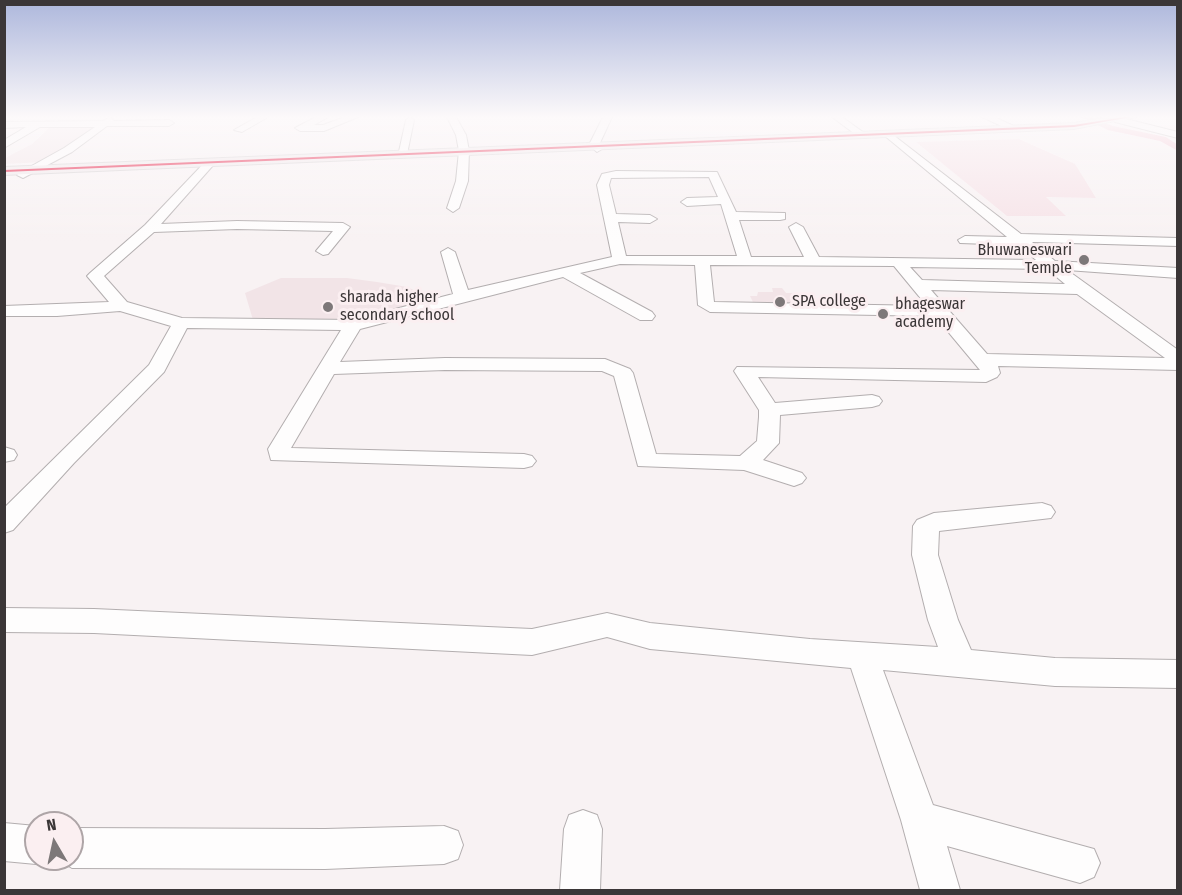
<!DOCTYPE html>
<style>
body{margin:0}
#map{position:relative;width:1182px;height:895px;overflow:hidden;background:#f8f2f3;font-family:"Fira Sans Condensed",sans-serif}
canvas{display:block}
.frame{position:absolute;inset:0;border:6px solid #3b3637;pointer-events:none}
.north{position:absolute;left:24px;top:811px;width:60px;height:60px;box-sizing:border-box;background:#fbeff1;border:2px solid #aea5a7;border-radius:50%;rotate:351deg;font-size:16px;font-weight:700;line-height:24px;text-align:center;color:#3b3637}
.north::after{content:'';display:block;margin:auto;width:21px;height:27px;background:#7d7879;clip-path:polygon(50% 0,100% 100%,50% 72%,0 100%)}
</style>
<div id="map">
<canvas width="1182" height="895"></canvas>
<div class="frame"></div>
<div class="north">N</div>
</div>
<script>
const ctx = document.querySelector('canvas').getContext('2d');
ctx.lineJoin = 'round';
function fill(path, color) { ctx.fillStyle = color; ctx.fill(path, 'evenodd'); }
const toPath = rows => new Path2D(rows.map(r => 'M' + r).join(''));
function strokePath(path, color, width, dash) { ctx.strokeStyle = color; ctx.lineWidth = width; ctx.lineCap = dash ? 'butt' : 'round'; ctx.setLineDash(dash || []); ctx.stroke(path); }
function label(font, color, halo, rows, align = 'center') {
  ctx.font = font + ' "Fira Sans Condensed",sans-serif'; ctx.lineWidth = 6; ctx.setLineDash([]); ctx.textBaseline = 'middle'; ctx.strokeStyle = halo; ctx.fillStyle = color; for (const [text, x, y, turn = 0] of rows) {
    ctx.save(); ctx.translate(x, y); ctx.rotate((+turn || 0) * Math.PI / 180); ctx.textAlign = isNaN(turn) ? turn : align; if (halo) ctx.strokeText(text, 0, 0); ctx.fillText(text, 0, 0); ctx.restore();
  }
}
const built = toPath([
 [102,123,44,162,5,164,5,158,32,144,52,125],
 [281,278,347,278,377,282,407,287,436,300,354,321,253,320,245,293],
 [772,288,782,288,786,293,804,293,810,309,756,308,750,296,757,296,758,292,773,292]
]);
const green = toPath([
 [1019,139,1075,164,1096,198,1046,197,1066,216,1007,216,916,142]
]);
const canal = toPath([
 [1081,117,1091,117,1113,126,1166,137,1178,145,1178,151,1160,141,1108,130,1081,117]
]);
const minor = toPath([
 [110,117,114,121,169,120,174,123,169,126,107,126,72,152,23,178,17,175,19,173,64,148,95,127,40,127,4,148,4,140,26,127,4,128,4,122,103,121,110,117],
 [257,117,268,117,242,132,234,130,257,117],
 [316,117,328,117,314,125,323,125,345,117,358,117,324,131,300,131,295,128,316,117],
 [410,117,414,120,407,154,398,156,406,120,410,117],
 [447,117,456,117,466,135,469,151,468,181,459,208,453,212,447,208,456,181,459,151,456,135,447,117],
 [603,117,612,117,599,145,602,149,597,152,589,145,603,117],
 [832,117,842,117,867,135,859,137,832,117],
 [982,117,994,117,1018,128,1010,130,982,117],
 [1118,117,1178,132,1178,138,1115,122,1114,120,1118,117],
 [888,131,1021,234,1178,238,1178,246,1032,242,1055,261,1178,268,1178,278,1067,270,1178,350,1178,370,998,366,1000,373,997,377,986,382,758,377,775,403,872,395,879,397,882,401,879,405,872,407,780,415,779,443,763,460,802,473,806,478,802,483,794,486,744,470,638,466,614,376,602,371,445,370,334,374,291,448,524,454,532,456,536,461,532,466,524,468,271,460,268,449,341,330,187,328,164,372,74,463,13,530,4,533,4,508,149,365,171,326,120,311,57,316,4,316,4,306,109,302,87,276,90,273,145,225,207,160,216,162,161,224,237,221,343,223,350,227,328,254,323,255,316,251,333,231,237,229,154,232,104,276,127,302,182,318,353,320,453,294,441,252,448,248,455,252,468,290,612,257,597,185,602,174,616,171,717,172,736,212,785,213,785,219,780,220,739,220,751,257,804,257,789,227,796,223,803,227,819,257,1036,260,1018,245,960,243,958,240,965,236,1007,237,885,136,883,134,888,131],
 [709,177,718,197,687,198,681,202,687,206,721,204,737,256,626,256,618,222,650,223,657,219,650,215,616,214,609,185,611,178,709,177],
 [620,264,695,265,698,305,710,312,935,316,980,370,737,367,734,371,759,410,759,417,757,441,740,456,656,454,633,373,630,369,605,359,445,358,340,362,360,329,563,277,640,320,652,320,655,316,652,312,580,273,620,264],
 [710,265,894,266,927,306,714,302,710,265],
 [910,267,1047,269,1065,284,922,280,910,267],
 [931,290,1077,294,1165,358,987,354,931,290],
 [4,447,14,450,17,455,14,460,4,462,4,447],
 [1042,503,1051,506,1055,512,1051,518,939,531,938,555,958,620,971,650,1055,658,1178,660,1178,688,1055,686,883,670,933,805,1094,849,1100,863,1094,877,1080,883,947,846,960,890,920,890,901,820,851,668,650,649,607,637,532,655,94,633,4,632,4,608,94,609,532,629,607,613,650,623,810,639,938,647,928,620,912,555,913,526,917,520,934,513,1042,503],
 [583,810,597,815,602,829,600,890,560,890,564,829,569,815,583,810],
 [4,823,36,826,36,859,49,859,36,864,4,861,4,823],
 [444,826,458,831,463,845,458,859,444,864,325,869,72,868,57,859,72,859,72,828,325,829,444,826]
]);
const major = toPath([
 [1108,117,1136,117,1074,129,4,175,4,167,1074,123,1108,117]
]);
const bus1 = toPath([
 [1124,117,1132,117,1074,127,4,172,4,170,1074,125,1124,117]
]);
const markers = [
 [1084,260,6,"#7d7879"],
 [780,302,6,"#7d7879"],
 [328,307,6,"#7d7879"],
 [883,314,6,"#7d7879"]
];
const farPoinames = [
 ["Bhuwaneswari",1072,251,"right"],
 ["Temple",1072,269,"right"],
 ["sharada higher",340,298],
 ["secondary school",340,316],
 ["SPA college",792,302],
 ["bhageswar",895,305],
 ["academy",895,323]
];
fill(built, '#f2e4e7');
fill(green, '#f6e2e7');
fill(canal, '#f4bbcb');
strokePath(minor, '#b3aeaf', 2);
strokePath(major, '#d2cecf', 2);
fill(minor, '#fefdfd');
fill(major, '#f0e8ea');
fill(bus1, '#e4002b');
const sky = ctx.createLinearGradient(0, 0, 0, 243);
sky.addColorStop(0, '#adb7dc');
sky.addColorStop(0.48, '#fcf9fa');
sky.addColorStop(1, '#fcf9fa00');
ctx.fillStyle = sky;
ctx.fillRect(0, 0, 1182, 243);
for (const [x, y, r, color] of markers) { const dot = new Path2D(); dot.arc(x, y, r, 0, 2 * Math.PI); ctx.fillStyle = color; ctx.fill(dot); strokePath(dot, '#fbeff1', 2); }
label('16px', '#3b3637', '#fbeff1', farPoinames, 'left');
</script>
